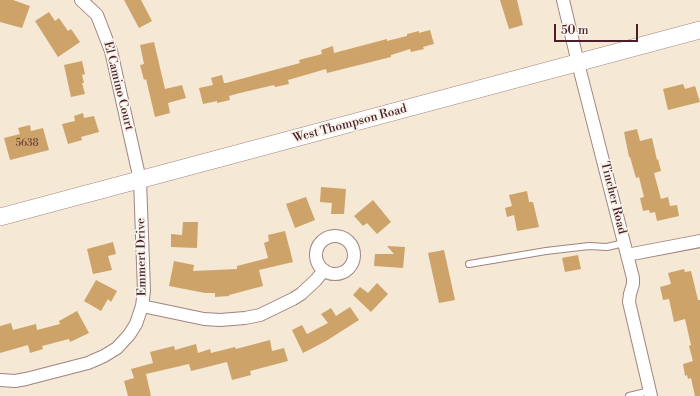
<!DOCTYPE html>
<style>
body{margin:0}
#map{position:relative;width:700px;height:396px;overflow:hidden;background:#f5e8d5;font-family:"Libre Bodoni",serif}
canvas{display:block}
.scale{position:absolute;left:554px;top:24px;width:84px;height:18px;box-sizing:border-box;border:2px solid #4a1f2b;border-top:0;padding-left:5px;font-size:12px;line-height:14px;white-space:nowrap;color:#4a1f2b;-webkit-text-stroke:3px #f7f3e8;paint-order:stroke}
</style>
<div id="map">
<canvas width="700" height="396"></canvas>
<div class="scale">50 m</div>
</div>
<script>
const ctx = document.querySelector('canvas').getContext('2d');
ctx.lineJoin = 'round';
function fill(path, color) { ctx.fillStyle = color; ctx.fill(path, 'evenodd'); }
const toPath = rows => new Path2D(rows.map(r => 'M' + r).join(''));
function strokePath(path, color, width, dash) { ctx.strokeStyle = color; ctx.lineWidth = width; ctx.lineCap = dash ? 'butt' : 'round'; ctx.setLineDash(dash || []); ctx.stroke(path); }
function label(font, color, halo, rows, align = 'center') {
  ctx.font = font + ' "Libre Bodoni",serif'; ctx.lineWidth = 3.5; ctx.setLineDash([]); ctx.textBaseline = 'middle'; ctx.strokeStyle = halo; ctx.fillStyle = color; for (const [text, x, y, turn = 0] of rows) {
    ctx.save(); ctx.translate(x, y); ctx.rotate((+turn || 0) * Math.PI / 180); ctx.textAlign = isNaN(turn) ? turn : align; if (halo) ctx.strokeText(text, 0, 0); ctx.fillText(text, 0, 0); ctx.restore();
  }
}
const building = toPath([
 [0,0,13,0,30,6,22,28,0,22],
 [124,0,141,0,152,21,139,28],
 [500,0,517,0,523,25,509,29],
 [49,12,55,21,59,18,68,31,71,29,80,42,58,57,35,21],
 [430,30,434,44,423,47,424,49,411,52,410,49,391,55,391,57,327,73,326,69,288,80,289,84,275,87,274,85,240,93,229,96,230,100,217,103,217,101,203,104,199,88,213,85,211,78,222,75,224,83,226,83,300,63,299,60,322,54,321,50,333,46,334,53,387,39,387,41,407,36,407,34,419,31,419,33],
 [154,42,165,89,182,85,186,98,168,103,170,113,155,117,146,79,144,80,140,65,144,64,140,45],
 [82,61,85,74,82,75,84,83,82,83,85,94,71,97,64,65],
 [683,84,685,89,695,86,700,102,668,110,663,89],
 [83,113,84,118,94,116,99,132,81,137,82,140,68,144,62,124,75,121,74,116],
 [30,125,31,131,43,128,49,150,10,160,4,138,20,134,18,128],
 [637,129,640,141,652,138,657,160,658,159,661,171,654,173,661,199,668,197,670,206,677,205,679,216,657,221,655,212,650,213,649,210,643,211,640,198,644,197,639,177,636,178,630,157,629,157,624,132],
 [321,187,346,189,344,214,331,214,332,203,320,202],
 [527,191,529,202,533,202,539,227,517,231,514,215,507,217,505,208,512,206,509,195],
 [306,197,315,220,295,228,286,204],
 [373,200,391,222,377,234,367,223,363,226,354,216],
 [183,222,198,222,197,248,171,247,171,234,182,235],
 [285,231,293,262,259,270,263,286,229,295,229,296,215,297,215,293,205,293,169,286,174,261,194,265,193,271,237,269,237,266,268,258,264,243,269,241,268,235],
 [113,242,116,254,108,256,112,270,93,274,87,249],
 [387,246,405,247,403,268,374,266,375,254,394,254],
 [444,250,455,300,439,303,428,253],
 [578,255,581,269,565,272,562,258],
 [684,269,685,272,691,271,698,300,700,300,700,396,695,396,691,378,688,379,687,375,685,376,683,364,693,361,689,346,691,345,685,319,674,322,669,299,663,300,660,287,671,284,668,273],
 [96,280,117,291,111,302,108,299,101,311,84,301],
 [377,283,388,294,371,312,353,295,360,287,368,293],
 [350,307,359,320,326,341,303,353,292,330,302,325,307,334,328,323,321,314,331,308,336,316],
 [77,311,89,333,70,342,69,339,42,346,43,349,30,353,28,345,0,353,0,326,11,323,13,330,36,324,37,330,60,324,59,321],
 [270,340,272,351,284,348,288,361,250,371,251,375,232,380,227,362,191,371,189,364,146,374,151,396,128,396,124,381,134,378,131,369,153,363,150,352,174,346,175,350,196,344,198,353,210,349,211,353,235,347,236,349]
]);
const service = toPath([
 [469,264,546,251,589,246,607,247,624,243],
 [629,396,650,391]
]);
const minor = toPath([
 [563,0,578,63,633,278,633,284,630,294,629,302,651,396],
 '316 255a19 19 0 1 1 38 0a19 19 0 1 1-38 0Z',
 [627,255,700,241],
 [142,306,204,319,220,320,245,318,260,315,293,299,301,294,316,280,324,270],
 [0,380,15,381,26,379,88,363,104,356,117,348,129,335,136,324,142,306,144,291,140,180,111,51,97,15,81,0]
]);
const secondary = toPath([
 [0,217,700,30]
]);
const numberNames = [
 ["5638",27,144]
];
const streetNames = [
 ["El Camino Court",118,86,76],
 ["West Thompson Road",350,124,-15],
 ["Tincher Road",613,198,76],
 ["Emmert Drive",142,257,-91]
];
fill(building, '#cda369');
strokePath(service, '#a08480', 8);
strokePath(minor, '#a08480', 14);
strokePath(secondary, '#a08480', 18);
strokePath(service, '#fff', 6);
strokePath(minor, '#fff', 12);
strokePath(secondary, '#fff', 17);
label('10px', '#6b403a', null, numberNames);
label('12px', '#4a1f2b', '#f7f3e8', streetNames);
</script>
